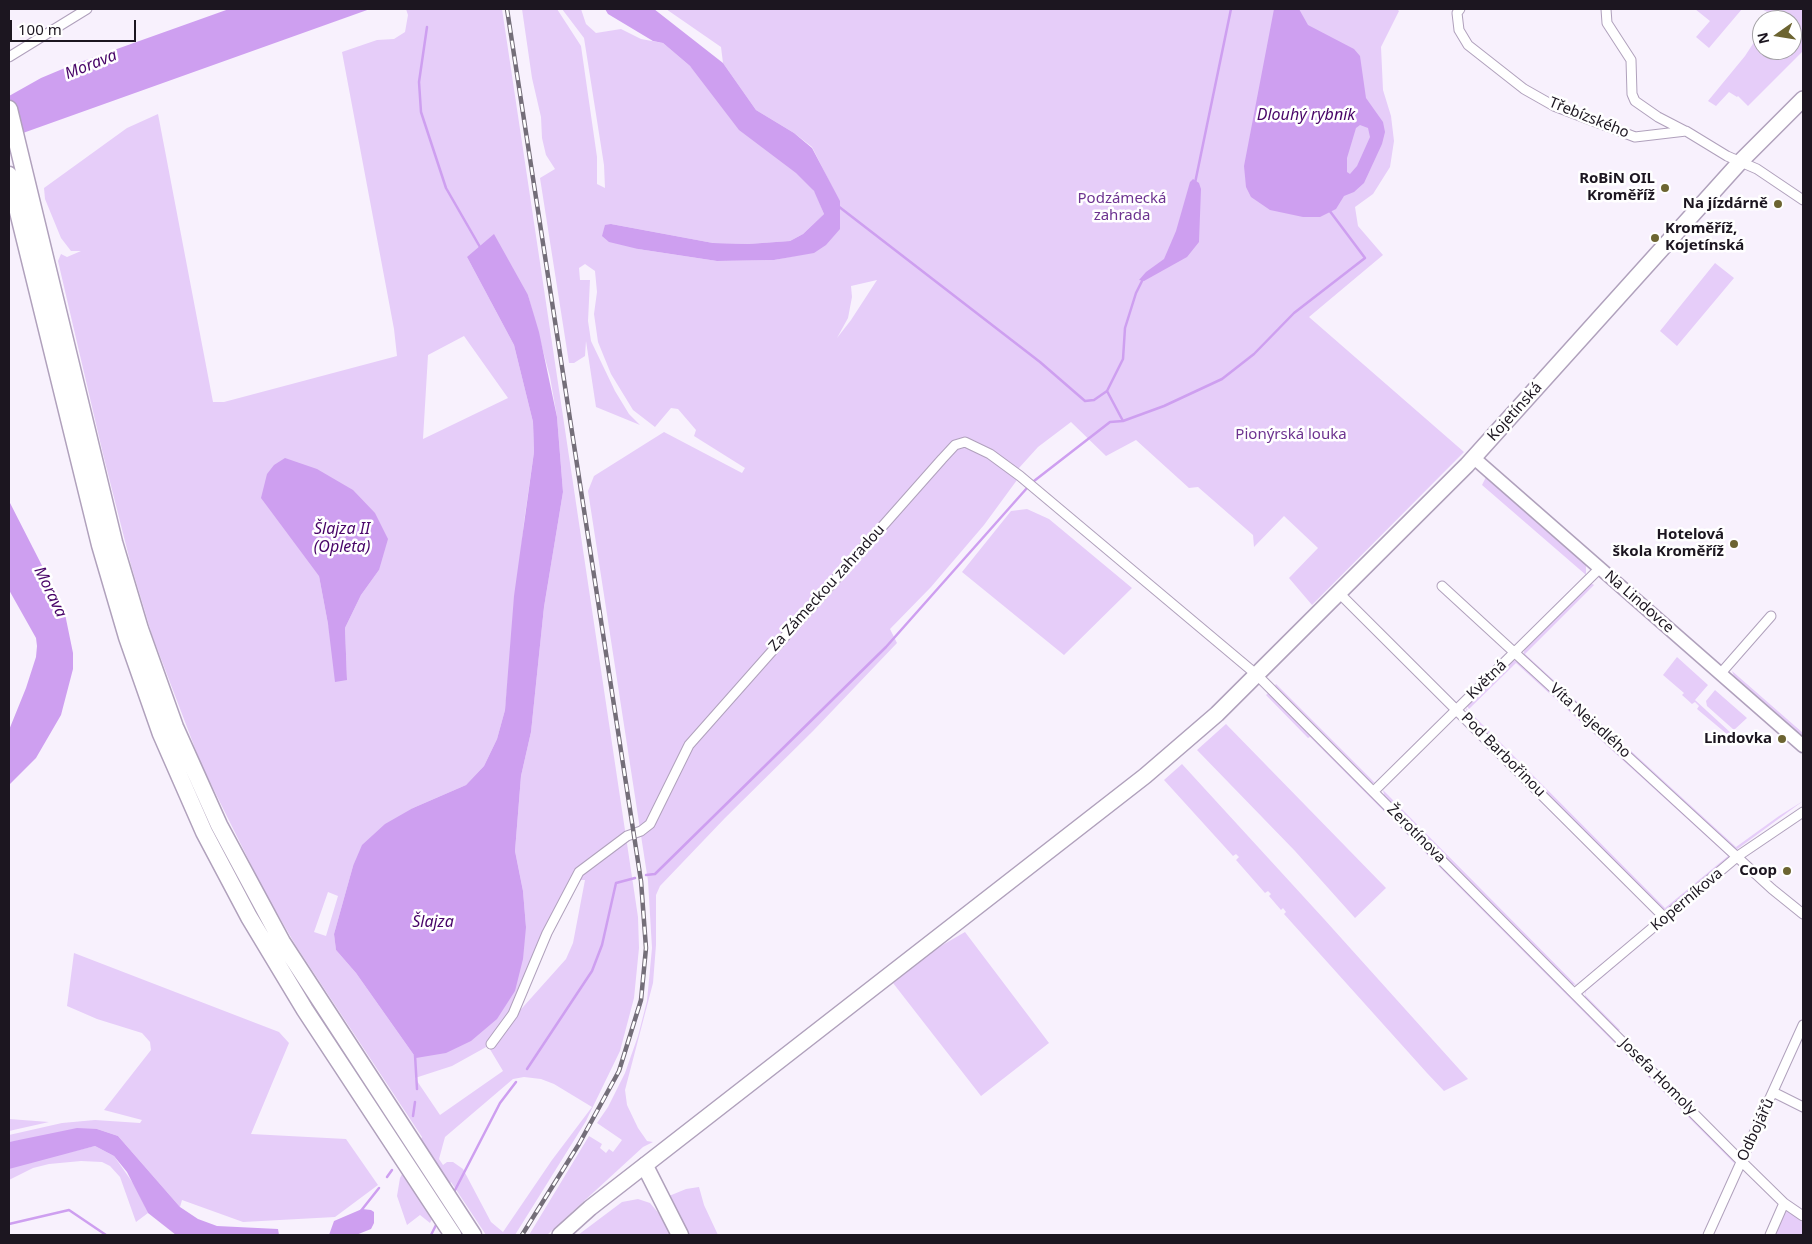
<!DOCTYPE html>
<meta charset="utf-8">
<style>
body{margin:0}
#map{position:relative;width:1812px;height:1244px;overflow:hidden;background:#f8f1fd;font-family:"Noto Sans",sans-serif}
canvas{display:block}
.frame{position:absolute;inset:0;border:10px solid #1c1620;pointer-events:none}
.north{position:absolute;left:1752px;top:10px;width:50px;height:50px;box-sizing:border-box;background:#fff;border:1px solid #a4a2a6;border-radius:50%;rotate:257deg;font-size:14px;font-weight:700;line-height:20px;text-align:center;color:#1c1620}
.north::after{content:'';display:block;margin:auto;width:18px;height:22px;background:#6c6431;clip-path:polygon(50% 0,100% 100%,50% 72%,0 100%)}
.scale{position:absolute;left:10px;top:20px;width:126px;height:22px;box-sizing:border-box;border:2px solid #1c1620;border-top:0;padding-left:6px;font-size:15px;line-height:18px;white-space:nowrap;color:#1c1620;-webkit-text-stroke:4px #fff;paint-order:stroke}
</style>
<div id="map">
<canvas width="1812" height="1244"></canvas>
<div class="frame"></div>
<div class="north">N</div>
<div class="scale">100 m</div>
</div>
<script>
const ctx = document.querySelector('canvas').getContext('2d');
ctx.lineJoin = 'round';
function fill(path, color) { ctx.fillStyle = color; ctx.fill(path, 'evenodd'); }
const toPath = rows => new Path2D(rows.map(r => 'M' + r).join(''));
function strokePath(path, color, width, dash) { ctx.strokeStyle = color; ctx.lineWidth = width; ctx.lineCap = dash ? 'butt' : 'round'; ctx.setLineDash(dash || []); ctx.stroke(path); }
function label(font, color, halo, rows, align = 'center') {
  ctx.font = font + ' "Noto Sans",sans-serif'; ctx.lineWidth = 5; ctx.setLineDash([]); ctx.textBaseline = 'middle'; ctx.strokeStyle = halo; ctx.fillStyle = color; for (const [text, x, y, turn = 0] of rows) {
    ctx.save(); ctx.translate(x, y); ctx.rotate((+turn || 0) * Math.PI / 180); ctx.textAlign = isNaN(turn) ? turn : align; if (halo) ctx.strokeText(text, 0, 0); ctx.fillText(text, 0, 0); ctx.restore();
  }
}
const green = toPath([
 [406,9,502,9,638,917,639,948,634,998,620,1051,586,1121,515,1235,486,1235,451,1182,430,1223,420,1215,407,1225,397,1196,400,1178,422,1137,296,946,263,889,201,764,152,635,131,565,103,454,58,261,61,254,67,257,81,251,71,251,61,238,45,199,44,188,127,128,158,114,213,402,224,402,397,356,394,329,342,52,377,40,394,39,405,32,408,15],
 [467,257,528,295,550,377,557,417,563,492,544,607,531,732,521,776,515,851,523,891,526,927,416,1058,356,973,336,950,334,934,353,866,413,808,466,785,484,766,497,739,505,710,524,522,534,452,533,422,514,345],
 [464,336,508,398,423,439,428,355],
 [379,570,361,595,345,628,347,680,328,624,319,576],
 [579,880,585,880,573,943,566,959,515,1016,540,956],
 [328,892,338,896,326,936,314,932],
 [488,1046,503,1071,440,1115,415,1078,452,1066],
 [524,1077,541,1079,554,1084,592,1107,552,1160,503,1232,491,1222,463,1169,453,1162,447,1162,443,1165,439,1159,445,1137,513,1079],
 [522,9,557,9,581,46,597,157,597,184,605,188,604,165,584,38,562,9,581,9,586,24,596,33,621,29,641,39,663,43,690,66,804,176,816,194,824,214,803,234,790,241,748,244,713,243,611,224,638,249,717,261,774,260,814,252,839,201,812,147,794,133,756,110,723,63,721,47,666,9,1397,9,1399,11,1381,47,1383,90,1391,116,1394,141,1390,167,1373,194,1355,207,1358,226,1383,255,1309,317,1464,452,1312,605,1289,578,1318,548,1284,516,1254,547,1253,535,1198,487,1189,488,1136,440,1106,456,1071,422,1038,447,1019,468,1017,480,984,525,931,587,890,629,897,643,813,731,725,818,660,886,656,895,656,945,653,983,625,1090,627,1105,638,1128,647,1141,653,1142,643,1147,547,1235,529,1235,589,1136,602,1144,600,1148,606,1153,609,1149,613,1152,622,1140,597,1123,608,1107,625,1073,638,1036,647,1001,652,948,648,881,588,491,594,476,664,432,742,473,745,468,694,436,696,430,678,409,671,408,655,427,633,410,611,374,598,342,594,314,597,292,595,271,585,264,579,268,580,280,590,280,588,321,591,341,615,391,629,414,640,425,596,407,586,341,585,356,574,363,569,363,540,178,555,169,546,155,542,138,541,117,532,78],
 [877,280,851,320,837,338,848,318,852,297,851,286],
 [1695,9,1742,9,1709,48,1696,37,1710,21],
 [1761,9,1803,9,1803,51,1748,106,1738,96,1737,97,1729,92,1716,106,1708,101,1745,56,1762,30,1762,50,1792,50,1792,20,1768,20,1772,14],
 [1715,263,1734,278,1677,346,1660,331],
 [1486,477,1583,562,1586,566,1586,575,1482,485],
 [1027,509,1049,519,1132,588,1064,655,962,572,1011,511],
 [1591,583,1594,585,1525,654,1736,847,1779,816,1803,801,1736,850,1523,655,1525,648],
 [1677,657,1708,685,1695,700,1731,733,1728,735,1697,709,1699,706,1695,702,1692,704,1682,695,1684,693,1663,675],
 [1518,660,1730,854,1730,857,1669,910,1661,909,1467,716,1466,708,1665,908,1728,856,1516,663,1469,709,1467,706,1468,704,1512,661],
 [1732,671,1803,733,1803,737,1734,676],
 [1276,684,1375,783,1370,783,1274,687],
 [1715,690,1747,718,1734,730,1707,706,1706,701],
 [1269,692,1736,1161,1734,1163,1310,737,1308,738,1266,695],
 [1226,724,1386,888,1355,918,1295,851,1197,750],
 [1182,764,1324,919,1468,1079,1444,1091,1427,1073,1284,914,1286,912,1283,908,1281,910,1269,896,1271,894,1268,891,1265,893,1236,860,1239,857,1236,854,1233,856,1164,780],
 [1383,790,1576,985,1657,918,1656,921,1581,983,1576,985,1571,984,1385,799],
 [1664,925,1586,991,1585,995,1620,1030,1618,1031,1587,1000,1585,997,1585,991],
 [965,932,1049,1043,981,1096,893,983,939,947],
 [74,953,279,1032,289,1043,251,1134,346,1139,378,1185,335,1217,243,1222,182,1200,180,1207,118,1136,97,1129,9,1142,9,1135,62,1123,95,1120,140,1123,142,1120,104,1110,151,1050,150,1042,142,1033,97,1019,67,1006],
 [9,1119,49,1122,9,1131],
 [95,1146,114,1156,135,1186,148,1213,136,1222,120,1177,110,1166,102,1162,81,1161,49,1164,33,1168,9,1180,9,1169,13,1166],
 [699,1187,704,1205,718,1235,688,1235,669,1196,686,1189],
 [638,1199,650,1203,661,1216,672,1235,578,1235,622,1202],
 [1786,1211,1791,1212,1803,1223,1803,1235,1773,1235]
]);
const water = toPath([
 [229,9,370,9,9,138,9,96,41,78,72,65],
 [605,9,654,9,723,63,756,110,794,133,812,148,840,201,840,229,826,245,814,253,774,260,717,261,638,249,609,242,602,236,605,225,611,224,713,243,748,244,790,241,803,234,824,214,814,191,796,173,739,130,690,66,663,43,653,41,608,14],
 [1274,9,1299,9,1308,25,1354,49,1360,56,1366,98,1383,122,1385,132,1382,144,1364,183,1354,192,1344,196,1336,209,1320,217,1303,217,1270,210,1251,197,1246,187,1244,166],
 [1360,125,1368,128,1370,137,1357,166,1350,174,1347,172,1347,158,1356,128],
 [1193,179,1199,183,1201,189,1199,242,1187,257,1144,281,1139,280,1146,272,1164,259,1176,231,1190,182],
 [494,234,528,295,539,332,557,417,563,492,544,607,531,732,521,776,515,851,523,891,526,927,523,959,515,991,497,1019,471,1041,446,1053,416,1058,356,973,336,950,334,934,353,866,362,845,385,824,413,808,466,785,484,766,497,739,505,710,514,596,534,452,533,422,514,345,467,257],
 [285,458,317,469,353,490,375,513,388,539,379,570,361,595,345,628,347,680,335,682,328,624,319,576,261,498,267,474,274,465],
 [9,501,56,593,65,614,73,653,73,669,61,715,36,758,9,785,9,730,26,688,36,657,37,646,36,638,9,590],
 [77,1128,97,1129,118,1136,180,1207,198,1219,217,1226,278,1229,279,1235,176,1235,148,1213,127,1172,114,1156,95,1146,9,1169,9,1142],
 [362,1209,371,1210,374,1212,374,1223,371,1229,356,1235,329,1235,334,1221]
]);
const stream = toPath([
 [427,27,419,82,421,112,446,188,480,247],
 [1195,183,1231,9],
 [838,206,1040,362,1085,401,1094,400,1107,391],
 [1123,421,1107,391,1123,359,1125,328,1136,293,1143,279],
 [1034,481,1110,422,1123,421,1164,406,1222,379,1254,354,1294,313,1365,258,1329,210],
 [646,875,655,874,886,647,1027,488],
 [415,1055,417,1089],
 [527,1069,592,971,602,945,616,883,635,878],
 [413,1116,415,1102],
 [387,1177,392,1170],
 [453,1194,500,1103,516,1082],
 [360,1212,379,1188],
 [9,1224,69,1210,106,1235],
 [431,1235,437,1223]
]);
const street = toPath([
 [1460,9,1457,13,1459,30,1468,45,1524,89,1554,106,1635,137,1686,131,1727,156,1757,169,1803,200],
 [1606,9,1607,23,1631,60,1632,94,1635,101,1658,117,1685,131],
 [9,57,87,9],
 [1442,586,1772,889,1803,914],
 [1339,593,1665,918],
 [1721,673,1771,616],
 [1374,791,1600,568],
 [1575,993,1738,856,1803,812],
 [491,1044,513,1014,547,933,579,872,627,836,641,831,650,824,689,745,942,459,955,445,965,442,990,454,1020,476,1257,675,1737,1157,1784,1203,1803,1216],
 [1773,1092,1803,1107],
 [1708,1235,1803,1025],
 [1770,1235,1784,1203]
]);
const secondary = toPath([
 [1474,458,1803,746]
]);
const primary = toPath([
 [560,1235,590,1208,1145,776,1217,714,1467,465,1740,162,1803,99]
]);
const highway = toPath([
 [9,109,114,542,140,629,175,727,219,825,282,942,473,1235],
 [9,175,100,545,127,637,161,734,204,832,249,917,305,1010,453,1235],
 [645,1166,680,1235]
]);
const rail = toPath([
 [507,9,641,881,646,948,641,1000,619,1071,579,1144,522,1235]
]);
const markers = [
 [1665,188,5,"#6c6431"],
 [1778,204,5,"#6c6431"],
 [1655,238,5,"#6c6431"],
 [1734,544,5,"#6c6431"],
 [1782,739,5,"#6c6431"],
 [1787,871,5,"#6c6431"]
];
const streetNames = [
 ["Třebízského",1589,118,22],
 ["Kojetínská",1515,412,-48],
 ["Za Zámeckou zahradou",827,588,-48],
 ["Na Lindovce",1639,602,41],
 ["Květná",1487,680,-44],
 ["Víta Nejedlého",1590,721,42],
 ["Pod Barbořinou",1503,755,45],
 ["Žerotínova",1416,834,45],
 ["Koperníkova",1687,900,-40],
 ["Josefa Homoly",1658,1077,45],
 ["Odbojářů",1756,1130,-65]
];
const poiNames = [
 ["RoBiN OIL",1655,179],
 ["Kroměříž",1655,196],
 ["Na jízdárně",1768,204],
 ["Kroměříž,",1665,229,"left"],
 ["Kojetínská",1665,246,"left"],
 ["Hotelová",1724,535],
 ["škola Kroměříž",1724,552],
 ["Lindovka",1772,739],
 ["Coop",1777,871]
];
const parkNames = [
 ["Podzámecká",1122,199],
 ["zahrada",1122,216],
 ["Pionýrská louka",1291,435]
];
const waterNames = [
 ["Morava",91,65,-22],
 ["Dlouhý rybník",1306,115],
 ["Šlajza II",342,529],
 ["(Opleta)",342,547],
 ["Morava",50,592,64],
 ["Šlajza",433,922]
];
fill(green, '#e6cdf9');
fill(water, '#ce9ff0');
strokePath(stream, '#ce9ff0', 2.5);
strokePath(street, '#b0a1bc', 11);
strokePath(secondary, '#b0a1bc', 15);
strokePath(primary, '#b0a1bc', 18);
strokePath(highway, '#b0a1bc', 19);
strokePath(street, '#fff', 9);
strokePath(secondary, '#fff', 12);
strokePath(primary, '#fff', 15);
strokePath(highway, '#fff', 16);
strokePath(rail, '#746e79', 4.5);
strokePath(rail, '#fff', 2.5, [8]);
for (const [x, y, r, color] of markers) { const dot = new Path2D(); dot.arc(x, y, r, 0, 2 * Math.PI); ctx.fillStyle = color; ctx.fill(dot); strokePath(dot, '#fff', 2); }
label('15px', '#1c1620', '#fff', streetNames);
label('bold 15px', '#1c1620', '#fff', poiNames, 'right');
label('15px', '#6d3390', '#fff', parkNames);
label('italic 16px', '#480468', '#fff', waterNames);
</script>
